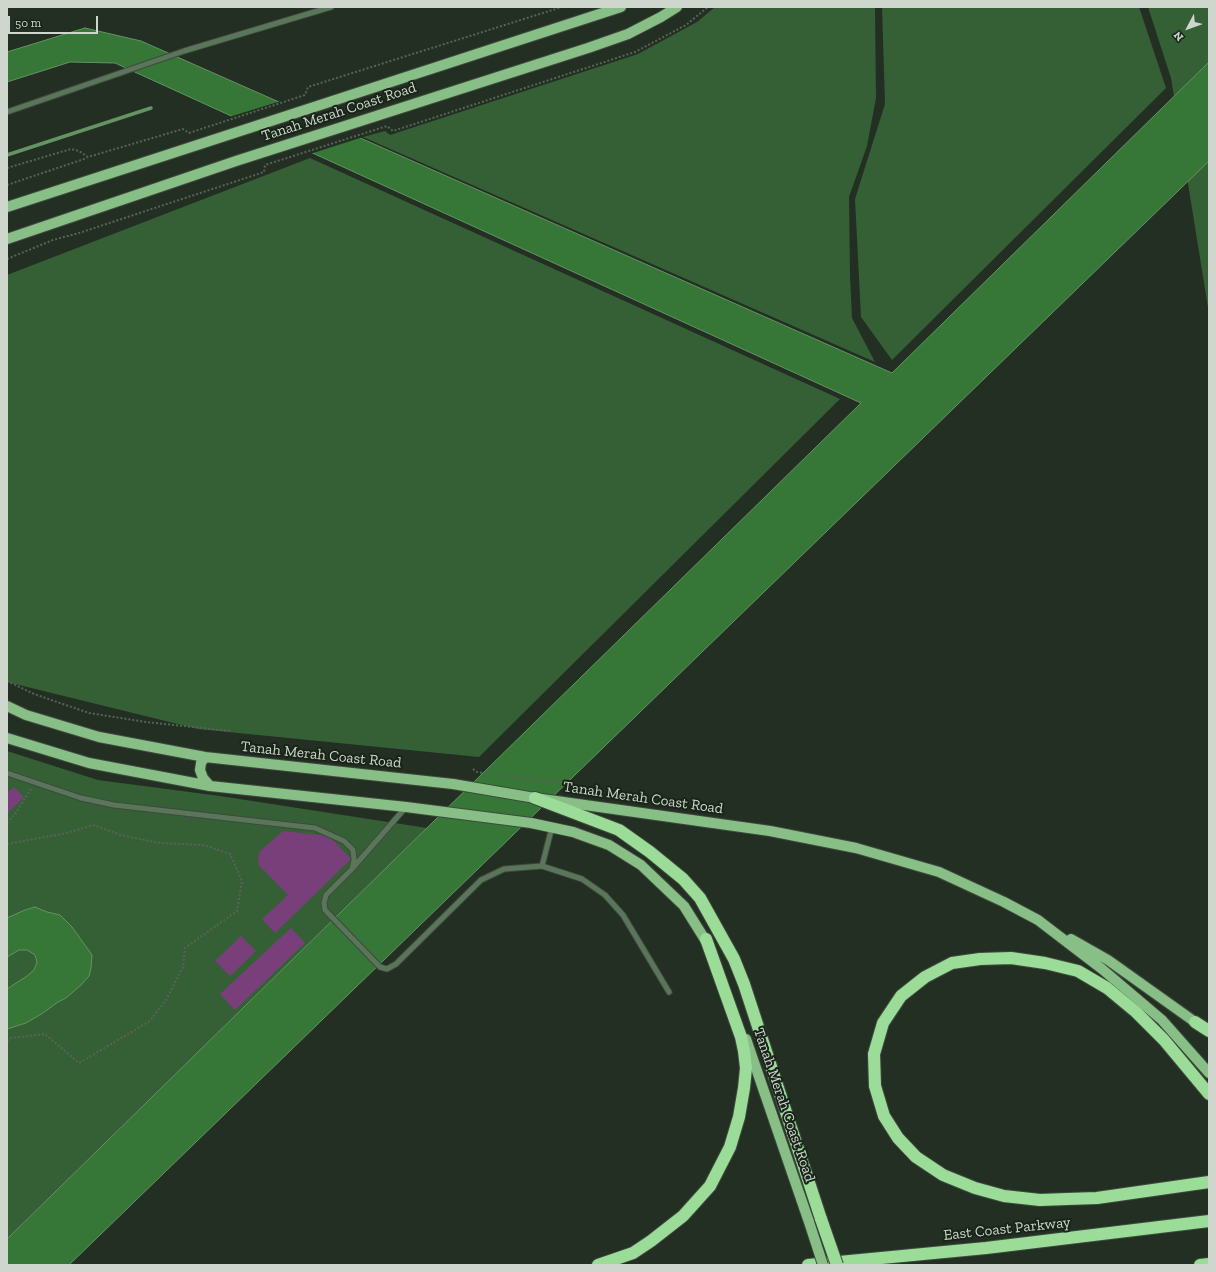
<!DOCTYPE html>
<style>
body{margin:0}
#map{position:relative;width:1216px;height:1272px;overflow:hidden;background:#232f22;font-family:"Zilla Slab",serif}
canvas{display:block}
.frame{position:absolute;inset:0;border:8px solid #ced6cd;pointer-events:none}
.north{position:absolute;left:1168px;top:8px;width:40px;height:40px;-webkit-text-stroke:3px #192519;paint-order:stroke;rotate:229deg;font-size:11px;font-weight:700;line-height:16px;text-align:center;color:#ced6cd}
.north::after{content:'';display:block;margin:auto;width:14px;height:18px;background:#ced6cd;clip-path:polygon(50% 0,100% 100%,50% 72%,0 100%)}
.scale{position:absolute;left:8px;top:16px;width:90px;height:18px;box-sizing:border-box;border:2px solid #ced6cd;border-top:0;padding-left:5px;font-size:12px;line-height:14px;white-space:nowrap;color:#ced6cd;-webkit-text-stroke:3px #192519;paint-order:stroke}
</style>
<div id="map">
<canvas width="1216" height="1272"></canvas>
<div class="frame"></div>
<div class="north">N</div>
<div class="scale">50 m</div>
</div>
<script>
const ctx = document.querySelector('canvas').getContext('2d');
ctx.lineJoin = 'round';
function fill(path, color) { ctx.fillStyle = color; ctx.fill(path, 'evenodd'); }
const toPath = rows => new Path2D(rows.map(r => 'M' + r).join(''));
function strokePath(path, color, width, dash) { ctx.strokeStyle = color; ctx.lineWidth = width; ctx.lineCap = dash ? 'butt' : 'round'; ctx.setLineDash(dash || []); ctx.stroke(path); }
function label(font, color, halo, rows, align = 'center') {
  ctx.font = font + ' "Zilla Slab",serif'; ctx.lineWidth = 4; ctx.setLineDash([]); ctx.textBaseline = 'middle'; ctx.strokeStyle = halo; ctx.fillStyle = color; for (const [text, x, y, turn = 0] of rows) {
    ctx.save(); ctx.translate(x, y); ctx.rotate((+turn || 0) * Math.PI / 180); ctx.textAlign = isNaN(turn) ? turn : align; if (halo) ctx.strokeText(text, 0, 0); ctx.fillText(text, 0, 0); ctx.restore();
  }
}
const green = toPath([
 [715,7,875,7,876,98,867,146,849,197,850,276,852,318,875,362,363,137,385,131,390,135,638,54,697,22],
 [882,7,1139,7,1166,88,892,360,861,317,855,199,885,104],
 [1148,7,1209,7,1209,314,1171,78],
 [310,158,840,399,479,757,198,729,7,682,7,275],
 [7,751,98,780,220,796,427,828,7,1239]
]);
const water = toPath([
 [85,28,141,41,892,373,1209,62,1209,161,69,1265,7,1265,7,1239,861,403,115,63,70,62,7,82,7,52,85,28],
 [35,907,47,912,60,915,72,927,92,955,91,968,89,976,81,985,66,998,58,1002,43,1013,26,1023,7,1029,7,989,27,976,34,970,37,962,35,955,27,950,19,950,7,957,7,918,25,910,35,907]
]);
const pier = toPath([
 [281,101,363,137,310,154,229,117]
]);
const stream = toPath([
 [7,155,151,108]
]);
const building = toPath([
 [14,787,24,797,7,814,7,793],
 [283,831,329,836,351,859,275,933,262,919,288,895,258,864,259,852],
 [291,928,305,943,235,1010,220,994],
 [241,936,256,951,230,976,215,961]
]);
const path = toPath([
 [7,168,71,149,79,151,88,157,183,129,189,133,305,95,308,87,562,7],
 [7,185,87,158],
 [7,259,53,240,79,233,264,172,265,165,387,126,393,131,635,52,686,25,708,7],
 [7,681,34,694,89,713,146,722,230,731],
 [473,769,477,772,574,785,572,792],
 [7,823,17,811,31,789],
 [7,844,67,833,93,825,121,835,159,843,204,845,230,854,242,881,237,911,185,948,183,967,166,1000,150,1021,79,1063,45,1034,11,1038,7,1041]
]);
const service = toPath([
 [7,112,184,51,331,7],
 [7,773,81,798,114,805,315,828,344,841,353,850,354,860,352,869],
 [406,807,351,870,326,895,324,903,325,910,380,967,387,969,396,964,481,880,504,869,542,866,582,879,605,895,623,915,669,992],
 [542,866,552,827]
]);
const primary = toPath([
 [7,207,621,7],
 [7,239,236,161,588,48,628,34,661,17,677,7],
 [7,706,26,715,99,737,205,757,453,784,535,798,770,831,856,848,939,872,1004,902,1038,920,1102,969,1162,1020,1209,1073],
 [7,738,89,763,210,786,406,807,531,823,573,832,609,845,641,865,684,906,709,946],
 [205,757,201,763,200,770,203,778,210,786],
 [1071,939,1108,960,1195,1022,1201,1025],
 [746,1039,809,1222]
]);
const motorway = toPath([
 [535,798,619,830,650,852,683,879,700,898,734,959,744,984,821,1219],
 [1195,1022,1209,1031],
 [1209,1094,1164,1040,1136,1012,1107,988,1078,971,1045,963,1011,958,980,959,952,963,925,977,901,996,883,1023,874,1054,875,1086,884,1116,898,1138,916,1157,943,1175,975,1188,1004,1196,1040,1200,1067,1199,1097,1198,1209,1182],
 [598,1265,633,1253,651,1241,683,1216,710,1186,730,1147,739,1117,744,1088,746,1068,744,1051,741,1037,706,939],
 [808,1265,986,1248,1209,1221],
 [1200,1265,1209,1264]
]);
const primaryBridge = toPath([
 [809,1222,823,1265]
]);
const motorwayBridge = toPath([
 [821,1219,837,1265]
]);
const streetNames = [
 ["Tanah Merah Coast Road",339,112,-18],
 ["Tanah Merah Coast Road",321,755,6],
 ["Tanah Merah Coast Road",643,798,8],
 ["Tanah Merah Coast Road",784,1105,71],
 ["East Coast Parkway",1007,1229,-6]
];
fill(green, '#356035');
fill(water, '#367637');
strokePath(water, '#649364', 1);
fill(pier, '#232f22');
strokePath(stream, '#649364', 3.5);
fill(building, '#793f7b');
strokePath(service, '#3e4a3d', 7);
strokePath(primary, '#3e4a3d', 12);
strokePath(motorway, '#3e4a3d', 14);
strokePath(path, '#586357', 2, [2, 2]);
strokePath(service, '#5b755a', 5);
strokePath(primary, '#88bf86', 10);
strokePath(motorway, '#9adc98', 12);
strokePath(primaryBridge, '#3e4a3d', 12, []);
strokePath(motorwayBridge, '#3e4a3d', 14, []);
strokePath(primaryBridge, '#88bf86', 10);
strokePath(motorwayBridge, '#9adc98', 12);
label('15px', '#ced6cd', '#192519', streetNames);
</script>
